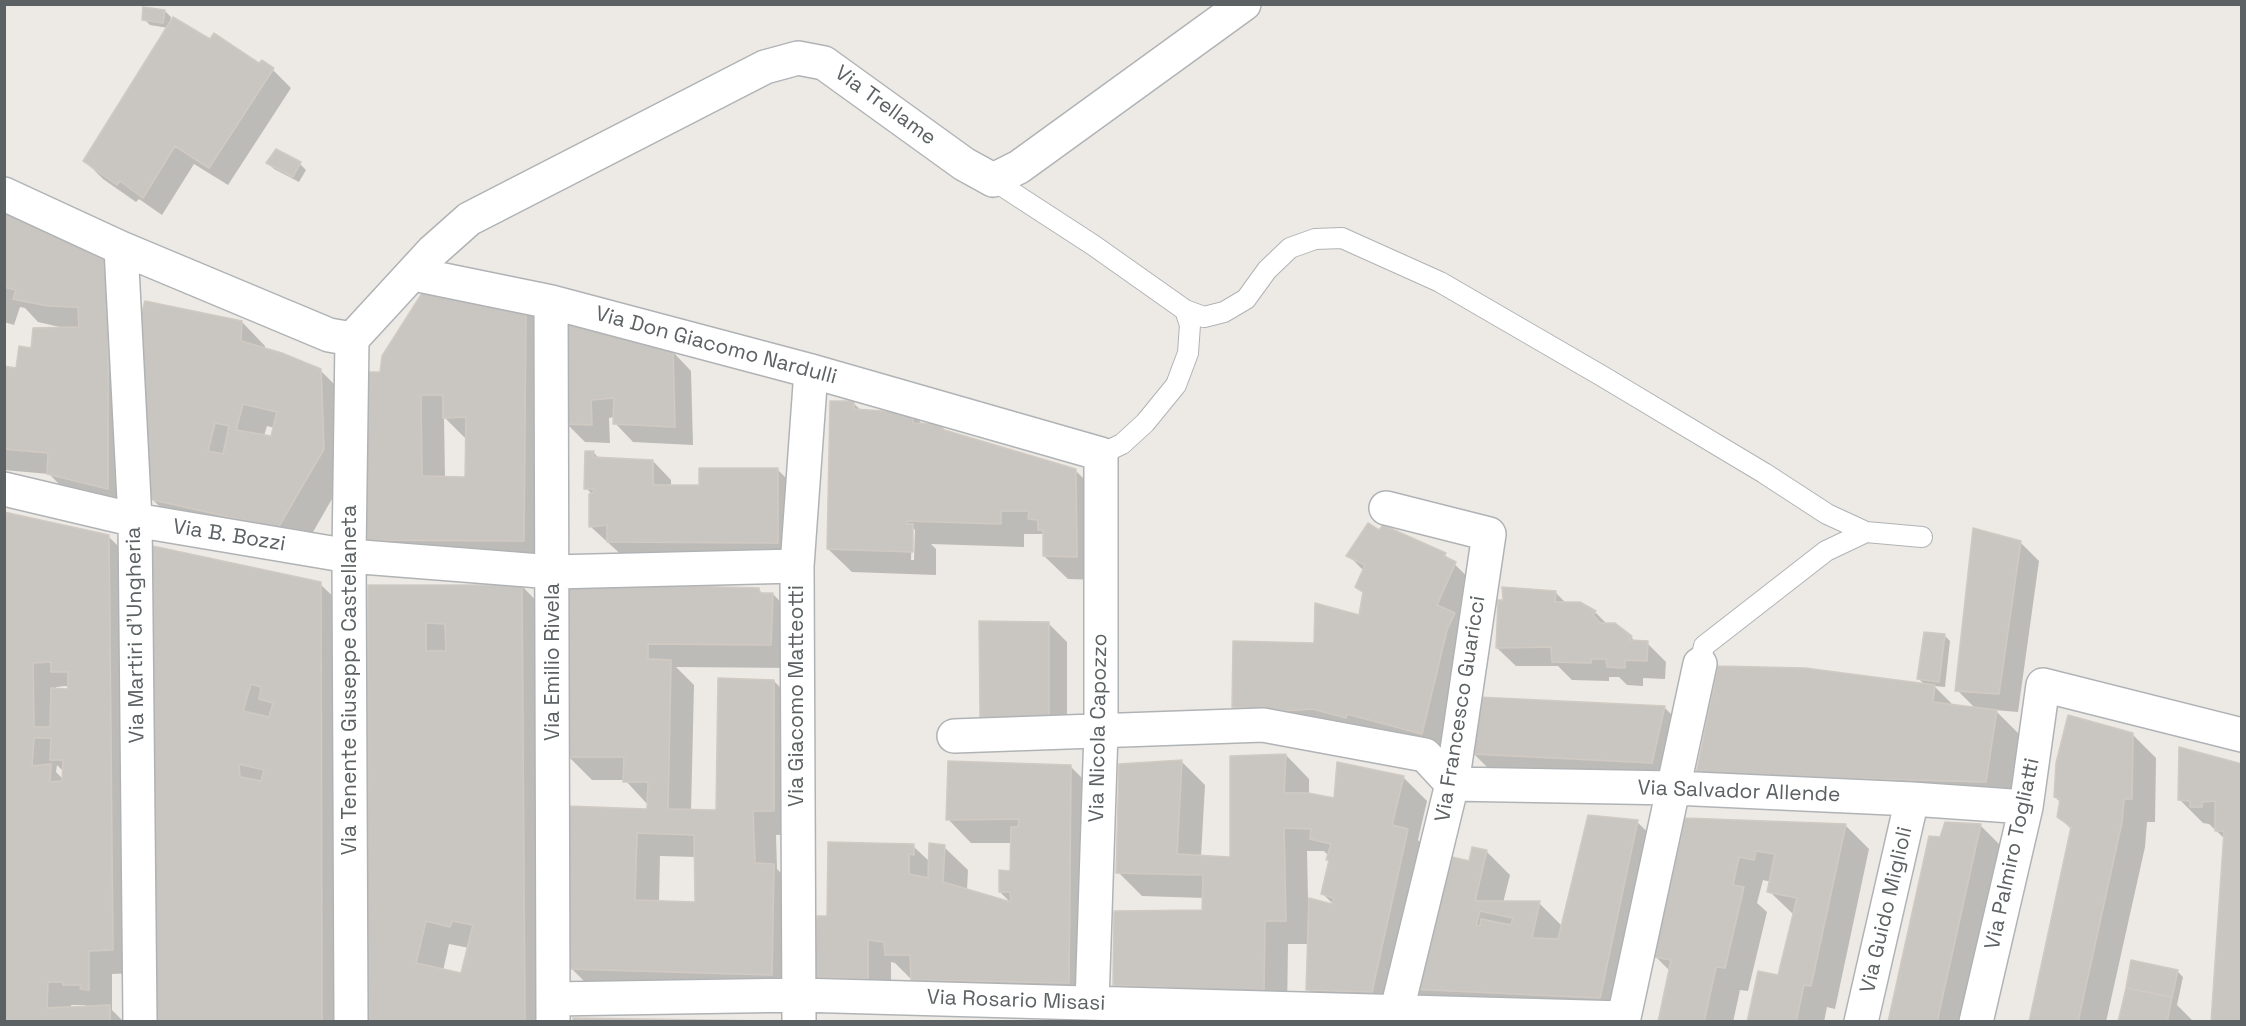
<!DOCTYPE html>
<style>
body{margin:0}
#map{position:relative;width:2246px;height:1026px;overflow:hidden;background:#edeae5;font-family:"Space Grotesk",sans-serif}
canvas{display:block}
.frame{position:absolute;inset:0;border:6px solid #5c6163;pointer-events:none}
</style>
<div id="map">
<canvas width="2246" height="1026"></canvas>
<div class="frame"></div>
</div>
<script>
const ctx = document.querySelector('canvas').getContext('2d');
ctx.lineJoin = 'round';
function fill(path, color) { ctx.fillStyle = color; ctx.fill(path, 'evenodd'); }
const toPath = rows => new Path2D(rows.map(r => 'M' + r).join(''));
function strokePath(path, color, width, dash) { ctx.strokeStyle = color; ctx.lineWidth = width; ctx.lineCap = dash ? 'butt' : 'round'; ctx.setLineDash(dash || []); ctx.stroke(path); }
function label(font, color, halo, rows, align = 'center') {
  ctx.font = font + ' "Space Grotesk",sans-serif'; ctx.lineWidth = 4.5; ctx.setLineDash([]); ctx.textBaseline = 'middle'; ctx.strokeStyle = halo; ctx.fillStyle = color; for (const [text, x, y, turn = 0] of rows) {
    ctx.save(); ctx.translate(x, y); ctx.rotate((+turn || 0) * Math.PI / 180); ctx.textAlign = isNaN(turn) ? turn : align; if (halo) ctx.strokeText(text, 0, 0); ctx.fillText(text, 0, 0); ctx.restore();
  }
}
const shadow = toPath([
 [165,11,171,17,169,26,210,41,273,70,291,88,228,185,194,164,162,215,139,199,136,202,103,179,85,161,168,28,150,25,144,19],
 [268,163,300,164,306,170,299,182,274,169],
 [4,213,107,246,131,512,72,497,49,474,4,470,4,367,17,370,32,350,64,328,38,322,25,308,20,307,14,325,4,322],
 [525,307,549,331,547,564,392,563,368,540,381,373],
 [444,417,467,440,467,479,445,478],
 [242,322,265,346,265,350,320,370,344,394,347,473,302,551,175,522,151,498],
 [267,426,275,428,273,438,264,436],
 [565,324,673,352,691,371,693,445,633,442,615,423,615,417,609,418,610,443,585,442,566,423],
 [853,403,862,411,913,414,923,425,941,426,948,433,1075,470,1099,494,1100,580,1068,579,1044,556,1044,534,1024,534,1024,547,931,544,936,549,936,575,852,572,828,549],
 [912,527,915,530,914,560,911,560],
 [593,452,600,459,653,461,671,480,671,486,701,487,777,469,796,488,796,561,627,560,591,527,593,495,586,488],
 [4,514,108,536,132,560,136,973,112,974,112,1010,124,1022,4,1022],
 [66,686,71,690,56,690,56,687],
 [57,765,64,772,63,779,56,772],
 [71,1005,85,1005,88,1008,71,1009],
 [1379,532,1445,555,1478,587,1446,757,1257,730,1234,707,1316,645,1360,617,1364,594,1357,586,1364,571,1348,555],
 [2020,542,2039,561,2018,712,1995,710,2020,735,2009,805,1721,797,1925,685,1919,679,1944,635,1950,641,1945,687,1934,686,1954,706,1976,709,1957,690],
 [149,546,320,584,344,607,345,1022,153,1022],
 [567,584,759,590,764,595,773,594,796,618,795,668,676,667,694,685,691,811,717,812,774,681,797,705,797,834,776,835,777,869,797,889,795,998,595,992,571,968,568,808,649,811,649,806,625,780,592,780,568,756],
 [660,856,696,857,696,903,659,902],
 [522,586,545,610,548,1022,369,1022,369,587],
 [449,944,469,948,462,975,443,971],
 [1555,592,1566,603,1595,612,1607,624,1631,637,1636,642,1647,643,1666,662,1665,679,1643,678,1643,686,1627,685,1619,677,1609,677,1609,681,1572,680,1558,666,1516,666,1497,648],
 [1048,623,1067,642,1067,736,1000,735,981,716],
 [1479,698,1665,708,1683,726,1671,781,1493,773,1474,754],
 [2132,734,2156,758,2155,822,2147,822,2145,847,2106,1022,2030,1022,2072,830,2059,817,2061,803,2055,797],
 [1286,755,1309,779,1309,795,1336,800,1403,777,1427,801,1418,840,1431,854,1396,1015,1332,1013,1308,989,1309,944,1288,944,1287,1015,1138,1008,1114,984,1204,911,1204,898,1142,896,1118,872,1181,761,1205,785,1201,857,1231,859],
 [1307,851,1324,851,1329,856,1328,859,1330,861,1322,893,1336,907,1308,899],
 [2242,765,2225,839,2209,824,2203,823,2179,799],
 [1070,766,1094,790,1092,1006,937,1004,913,978,910,978,895,963,891,962,891,1002,839,1000,815,977,829,918,913,846,930,862,944,847,968,870,967,891,1013,905,1000,892,1012,873,1012,843,971,843,948,819],
 [1686,819,1845,825,1869,849,1835,1009,1827,1007,1824,1022,1749,1022,1779,977,1794,915,1769,891,1771,882,1763,880,1757,903,1767,912,1748,991,1740,990,1733,1022,1660,1022,1670,971,1656,957],
 [1637,822,1661,845,1623,1021,1435,1012,1412,988,1486,851,1510,875,1503,903,1539,903,1563,927],
 [1980,825,2004,849,1965,1022,1889,1022,1942,839],
 [2177,971,2183,977,2177,1005,2194,1022,2120,1022]
]);
const building = toPath([
 [143,7,165,10,163,23,142,20,143,7],
 [173,17,210,39,214,33,259,63,262,60,274,68,209,168,175,146,143,198,120,181,117,185,83,161,173,17],
 [276,149,301,162,293,177,266,163,276,149],
 [4,212,108,244,108,489,47,474,48,453,4,449,4,366,16,368,19,346,31,348,33,328,79,327,78,307,48,306,13,299,16,290,4,287,4,212],
 [431,279,526,305,524,541,367,540,366,372,380,372,382,356,431,279],
 [421,395,443,395,443,418,466,417,465,477,422,476,421,395],
 [145,301,242,321,241,341,282,353,321,369,324,449,278,528,149,499,141,315,145,301],
 [243,404,277,412,271,436,236,430,243,404],
 [215,423,229,426,223,454,208,451,215,423],
 [564,322,673,350,675,427,613,424,614,398,591,400,592,425,565,424,564,322],
 [830,401,854,401,854,409,913,413,913,423,942,424,941,429,1076,469,1077,557,1043,556,1043,530,1038,530,1038,520,1028,519,1029,511,1001,511,1001,524,907,521,906,524,913,524,913,552,827,549,830,401],
 [585,451,594,451,593,457,653,460,653,485,699,485,699,468,778,468,778,543,607,542,607,525,589,527,589,494,593,493,594,489,584,489,585,451],
 [4,512,109,535,113,950,89,951,89,990,80,989,81,985,63,985,63,982,48,982,47,1008,110,1005,110,1022,4,1022,4,512],
 [51,662,51,672,68,672,68,689,51,688,50,727,34,727,33,663,51,662],
 [34,738,51,738,50,760,63,760,62,781,50,782,51,764,32,766,34,738],
 [1368,523,1379,530,1383,525,1446,553,1444,556,1456,562,1437,605,1455,613,1447,630,1422,734,1347,714,1346,718,1313,709,1250,713,1251,708,1232,707,1233,641,1314,643,1315,603,1359,615,1363,592,1355,587,1365,565,1346,556,1368,523],
 [1973,528,2021,541,1999,694,1955,691,1973,528],
 [148,545,321,582,322,1022,151,1022,148,545],
 [251,684,261,687,259,699,273,703,269,717,243,711,251,684],
 [239,764,264,770,261,781,240,777,239,764],
 [565,583,759,588,760,593,773,593,771,645,648,644,648,659,671,660,668,809,716,810,718,678,774,680,774,811,753,811,755,863,774,864,772,975,570,969,567,806,647,809,648,782,623,782,624,757,567,757,565,583],
 [637,833,694,835,695,902,635,900,637,833],
 [368,585,522,585,525,1022,367,1022,368,585],
 [426,623,445,624,446,651,426,651,426,623],
 [426,921,450,927,452,921,473,925,461,973,416,963,426,921],
 [1502,587,1556,591,1555,602,1580,602,1596,611,1593,615,1600,623,1615,623,1632,636,1629,640,1648,641,1647,661,1625,660,1625,668,1607,667,1606,659,1591,659,1591,663,1552,662,1551,647,1496,648,1498,600,1503,600,1502,587],
 [979,621,1049,622,1049,718,980,717,979,621],
 [1924,632,1945,634,1939,682,1917,679,1924,632],
 [1718,666,1805,668,1935,685,1933,702,1997,710,1986,782,1696,774,1718,666],
 [1478,697,1665,706,1652,763,1473,754,1478,697],
 [2068,715,2133,733,2132,799,2124,799,2122,822,2078,1022,2029,1022,2071,827,2057,817,2060,799,2054,797,2056,763,2068,715],
 [2179,747,2242,764,2242,1022,2211,1022,2224,831,2215,831,2215,801,2202,802,2202,807,2190,807,2190,801,2178,800,2179,747],
 [1286,754,1284,793,1308,793,1334,798,1337,762,1404,776,1392,825,1408,829,1372,992,1306,990,1309,898,1332,904,1334,898,1321,894,1329,860,1326,860,1331,844,1310,839,1311,829,1284,828,1286,921,1265,921,1264,992,1113,985,1114,911,1202,910,1203,875,1116,873,1119,764,1182,760,1177,854,1230,857,1230,756,1286,754],
 [948,761,1071,765,1069,983,911,980,910,955,885,955,884,942,868,940,868,979,814,977,817,916,827,916,828,842,914,844,914,855,909,854,909,874,928,878,929,843,945,845,943,882,1011,902,1010,892,999,892,999,870,1010,871,1011,827,1018,827,1019,819,946,820,948,761],
 [1588,815,1638,820,1600,998,1410,989,1440,854,1469,861,1472,847,1487,850,1475,901,1540,901,1532,938,1558,939,1588,815],
 [1480,911,1513,918,1511,925,1481,919,1480,926,1476,925,1480,911],
 [1685,818,1846,824,1811,986,1804,985,1796,1022,1747,1022,1758,971,1778,975,1797,898,1767,892,1775,854,1756,851,1754,860,1739,857,1733,885,1744,887,1725,968,1716,967,1704,1022,1658,1022,1671,960,1654,957,1685,818],
 [1945,822,1981,824,1937,1022,1888,1022,1929,836,1940,837,1945,822],
 [2131,960,2178,970,2172,997,2126,988,2131,960],
 [2126,988,2172,997,2167,1022,2118,1022,2126,988],
 [573,1018,774,1021,774,1022,573,1022,573,1018]
]);
const service = toPath([
 [993,180,1093,245,1185,310,1190,325,1188,353,1176,385,1145,423,1122,444,1101,454],
 [1185,310,1204,317,1224,312,1246,299,1267,270,1290,248,1315,239,1342,238,1440,282,1602,376,1764,473,1827,514,1866,532,1922,537],
 [1700,664,1704,646,1826,551,1866,532]
]);
const minor = toPath([
 [4,194,121,248,329,335,352,339],
 [121,248,135,520,140,1022],
 [414,274,551,302,811,371,1101,454,1101,731,1092,1003],
 [551,302,553,1020],
 [352,339,433,251,469,219,765,67,798,58,824,63,964,164,993,180,1019,167,1244,4],
 [4,489,135,520,349,556,553,572,797,566],
 [1386,508,1489,534,1452,784,1394,1022],
 [954,736,1263,725,1425,755,1452,784,1674,788,1912,799,2026,807],
 [553,999,799,995,1624,1018],
 [351,1022,349,556,352,339],
 [799,1022,797,566,811,371],
 [1623,1022,1700,664],
 [1861,1022,1912,799],
 [1976,1022,2026,807,2043,685,2242,735]
]);
const streetNames = [
 ["Via Trellame",885,106,36],
 ["Via Don Giacomo Nardulli",716,346,15],
 ["Via B. Bozzi",229,536,9],
 ["Via Martiri d'Ungheria",136,635,-91],
 ["Via Emilio Rivela",553,662,-90],
 ["Via Tenente Giuseppe Castellaneta",350,680,-90],
 ["Via Giacomo Matteotti",797,696,-90],
 ["Via Francesco Guaricci",1461,709,-81],
 ["Via Nicola Capozzo",1099,728,-89],
 ["Via Salvador Allende",1739,792,2],
 ["Via Palmiro Togliatti",2013,854,-78],
 ["Via Guido Miglioli",1887,910,-77],
 ["Via Rosario Misasi",1016,1001,2]
];
fill(shadow, '#0003');
fill(building, '#c9c5c1');
strokePath(building, '#d1cac3', 1.5);
strokePath(service, '#b0b3b5', 22);
strokePath(minor, '#b0b3b5', 36);
strokePath(service, '#fff', 20);
strokePath(minor, '#fff', 33);
label('21px', '#5c6163', '#fff', streetNames);
</script>
